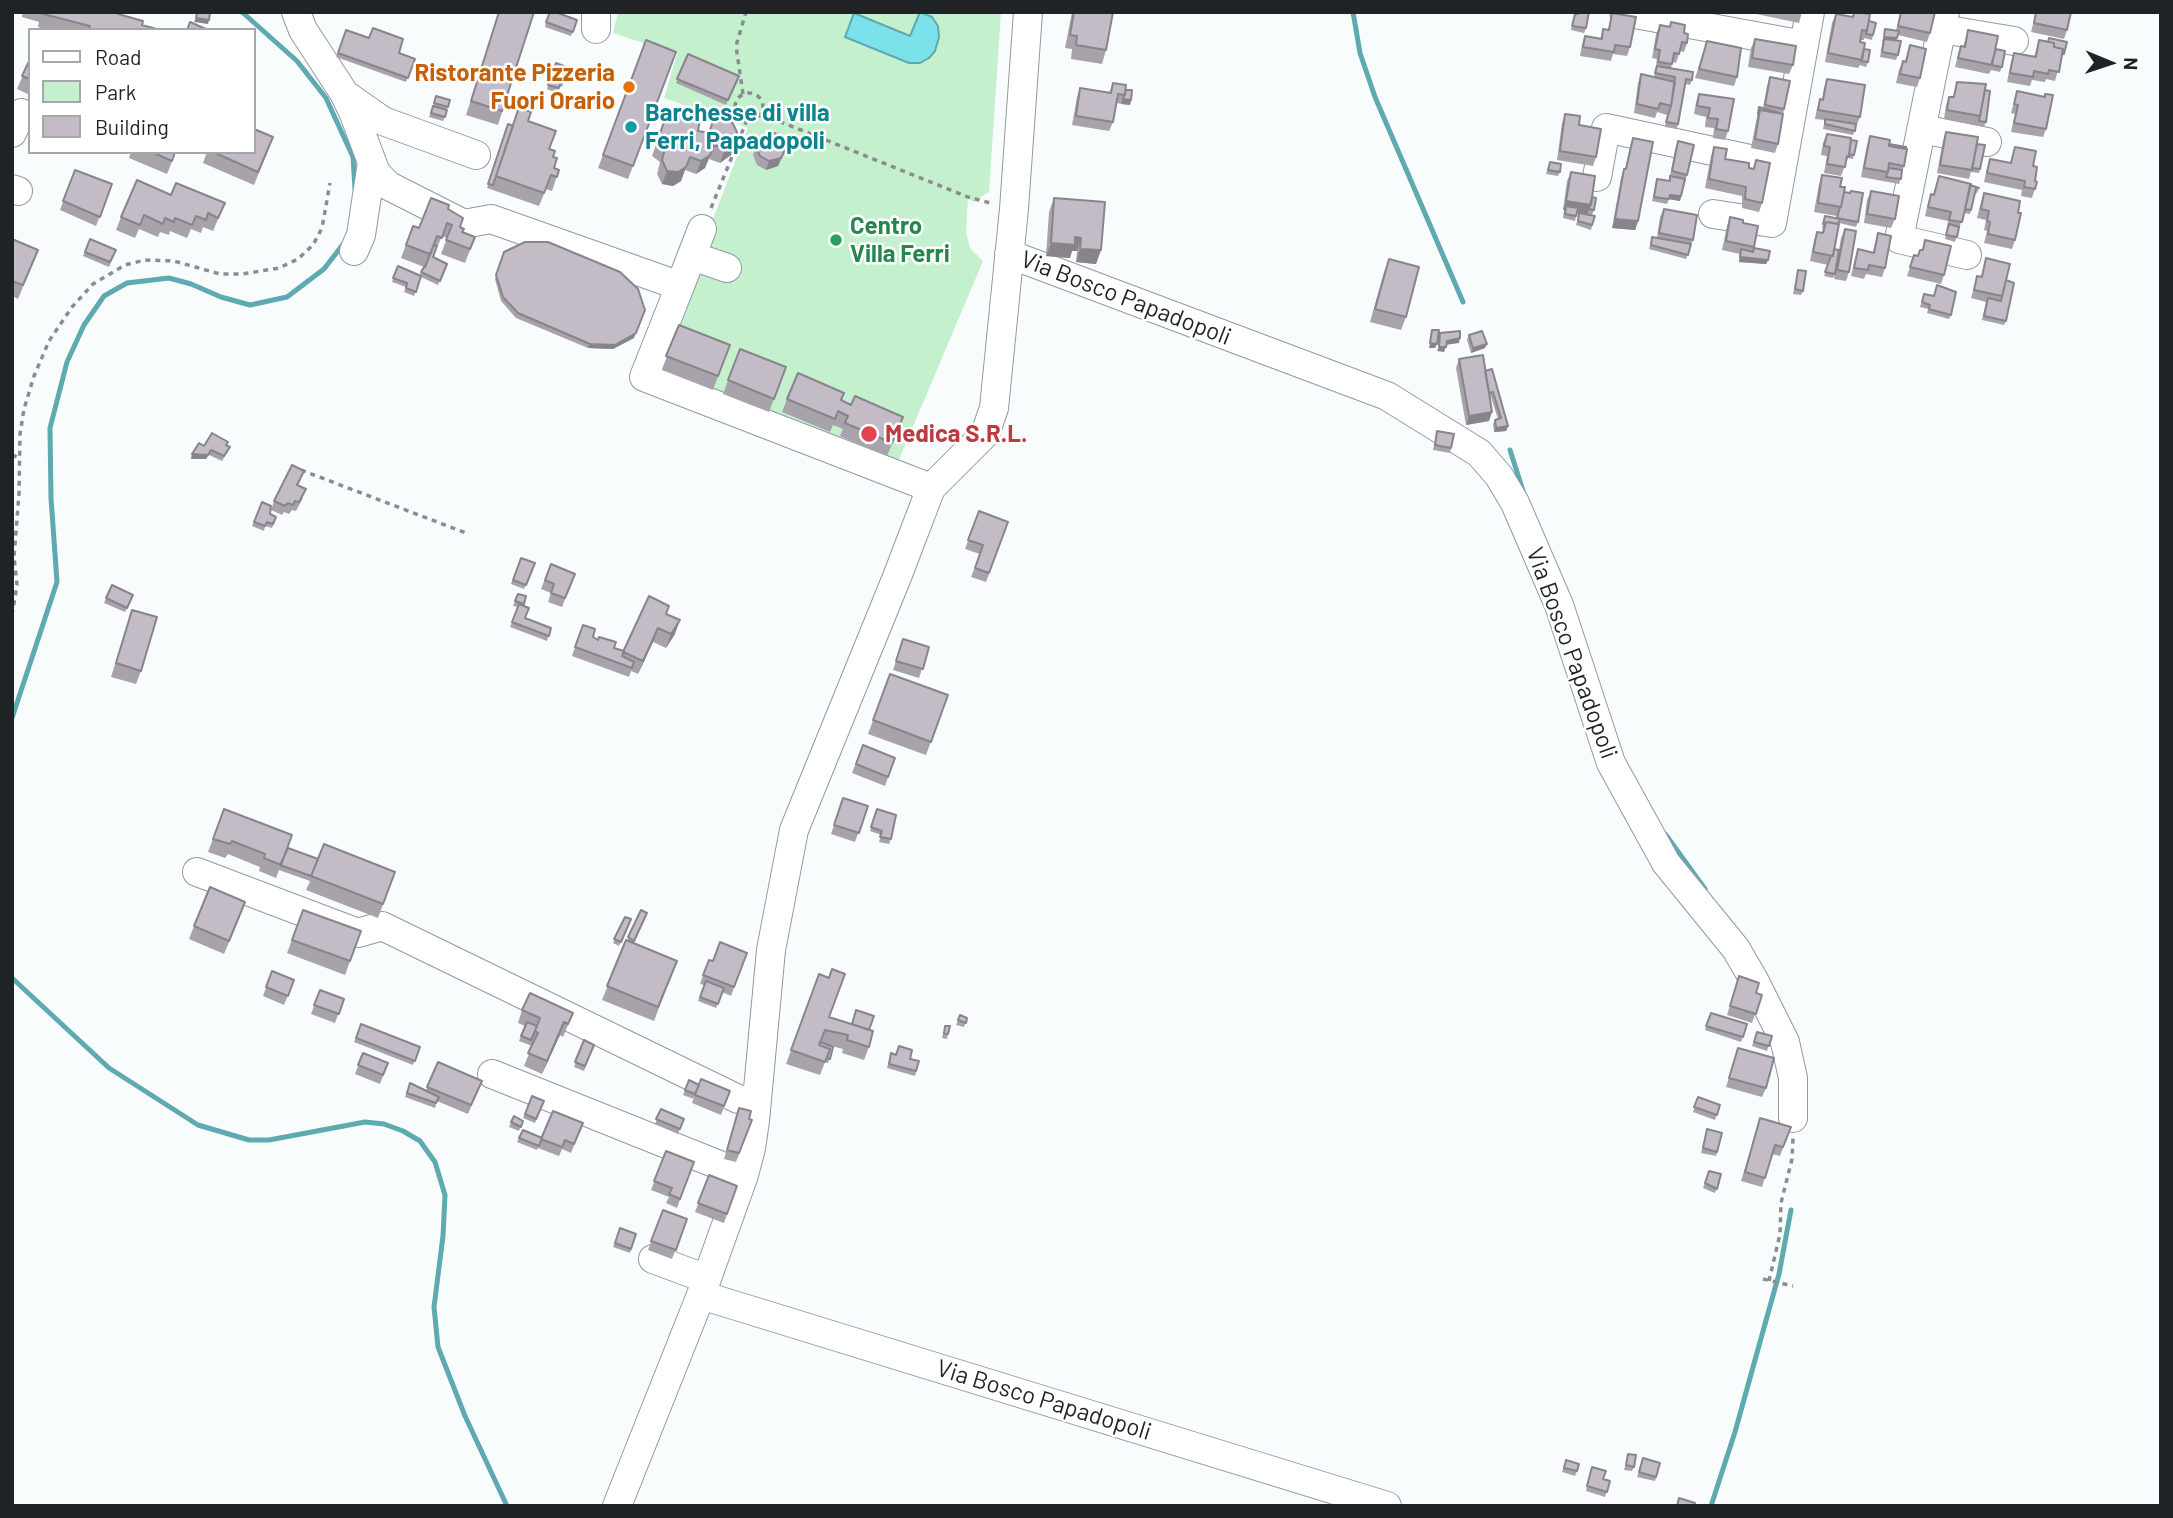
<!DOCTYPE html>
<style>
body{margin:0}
#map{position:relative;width:2173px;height:1518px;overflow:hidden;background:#f9fcfd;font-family:Barlow,sans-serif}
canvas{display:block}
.frame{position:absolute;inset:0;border:14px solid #1f2326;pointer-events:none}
.legend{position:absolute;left:28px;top:28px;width:228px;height:126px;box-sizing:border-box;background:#fff;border:2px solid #a5a7a8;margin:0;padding:9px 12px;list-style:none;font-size:21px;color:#1f2326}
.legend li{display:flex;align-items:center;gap:14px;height:35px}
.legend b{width:35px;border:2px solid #a5a7a8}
.north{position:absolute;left:2075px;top:28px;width:70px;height:70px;-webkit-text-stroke:5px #fff;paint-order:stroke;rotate:92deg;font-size:19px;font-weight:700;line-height:28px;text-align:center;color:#1f2326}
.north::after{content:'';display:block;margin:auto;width:24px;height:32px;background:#1f2326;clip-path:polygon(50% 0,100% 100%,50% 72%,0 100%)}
</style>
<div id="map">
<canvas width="2173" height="1518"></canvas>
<div class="frame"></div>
<ul class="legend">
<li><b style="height:9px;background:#fff"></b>Road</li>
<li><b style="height:19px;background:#c4f0ce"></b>Park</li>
<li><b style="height:19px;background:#c3bcc6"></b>Building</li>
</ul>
<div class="north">N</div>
</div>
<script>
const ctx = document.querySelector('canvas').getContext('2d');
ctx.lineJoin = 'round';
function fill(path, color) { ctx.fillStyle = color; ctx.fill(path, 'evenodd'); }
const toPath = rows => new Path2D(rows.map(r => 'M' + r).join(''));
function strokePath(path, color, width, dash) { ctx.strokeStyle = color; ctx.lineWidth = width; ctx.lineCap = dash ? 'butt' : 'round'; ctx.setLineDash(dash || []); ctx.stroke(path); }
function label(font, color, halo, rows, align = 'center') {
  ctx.font = font + ' Barlow,sans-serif'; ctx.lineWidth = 5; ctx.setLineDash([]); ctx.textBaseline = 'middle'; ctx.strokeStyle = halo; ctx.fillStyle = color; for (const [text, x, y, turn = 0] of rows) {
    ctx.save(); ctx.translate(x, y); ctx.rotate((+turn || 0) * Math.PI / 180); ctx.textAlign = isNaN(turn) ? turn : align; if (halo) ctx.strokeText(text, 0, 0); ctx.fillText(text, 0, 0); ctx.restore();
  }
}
const green = toPath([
 [618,12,1001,12,989,192,973,202,968,198,966,232,970,248,983,261,898,462,648,387,748,128,664,98,677,54,613,33]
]);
const water = toPath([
 [920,12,932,17,938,26,939,37,935,51,929,58,920,63,909,63,845,37,854,13,910,36,920,12]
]);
const stream = toPath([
 [242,12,297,61,326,98,353,157,355,189],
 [1353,12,1360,53,1375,97,1463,302],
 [1510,450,1524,494],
 [12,718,57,582,51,498,50,428,67,362,84,325,104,296,127,283,169,278,191,284,221,297,250,305,287,297,324,269,344,243],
 [1666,835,1705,889],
 [12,978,109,1068,198,1125,249,1140,269,1140,365,1122,384,1124,403,1131,420,1141,435,1162,445,1195,443,1236,434,1307,438,1347,465,1416,507,1506],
 [1711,1506,1735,1432,1760,1342,1779,1274,1791,1210]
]);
const path = toPath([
 '735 107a14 14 0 1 1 28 0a14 14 0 1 1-28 0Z',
 [743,94,736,46,746,12],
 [761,114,968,197,994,204],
 [711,208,747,120],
 [12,455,20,458],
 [301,470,466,533],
 [12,615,17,585,14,557,19,494,20,434,24,409,34,376,49,341,72,307,93,284,125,265,145,260,174,261,220,274,242,274,279,268,298,259,313,245,322,228,330,183],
 [1763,1279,1793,1286],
 [1769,1281,1780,1234,1781,1203,1792,1159,1793,1138]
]);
const minor = toPath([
 [296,12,303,30,344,93,354,114,376,173,389,186,464,224,491,219,680,286,644,377,931,488],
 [1624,12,1804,45],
 [1945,12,1899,239,1967,255],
 [596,29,596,12],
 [1942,29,2014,41],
 [346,95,383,121,476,155],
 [1922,129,1987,142],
 [12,133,21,113],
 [1597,177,1606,128,1782,166],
 [12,189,18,191],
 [1713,214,1772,223,1810,12],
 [354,251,361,235,372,162],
 [1009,254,1387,396,1479,453,1499,476,1515,503,1559,605,1611,763,1666,863,1736,949,1754,980,1785,1042,1793,1078,1793,1118],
 [692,256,727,268],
 [680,286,702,229],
 [197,872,358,933,382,926,738,1099,756,1102],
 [492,1074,744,1175],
 [653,1259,707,1279],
 [701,1295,1387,1506],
 [617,1506,701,1295,744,1175,751,1148,755,1121,771,950,794,830,897,577,931,488,985,434,994,408,1014,209,1028,12]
]);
const wall = toPath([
 [23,12,118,12,118,14,142,25,160,30,47,30,38,27,39,22,22,17],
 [499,12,534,12,498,125,466,115],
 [1072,12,1113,12,1106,50,1102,64,1071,59,1072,49,1065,48],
 [1578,12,1586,28,1584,33,1571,30,1575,14,1577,14],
 [1747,12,1802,12,1799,23],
 [1854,12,1869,21,1873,35,1872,40,1864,38,1864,40,1861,40,1860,42,1864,49,1868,62,1866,67,1860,65,1858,68,1825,62,1832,23,1836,14,1852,17],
 [1901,12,1930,33,1927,42,1898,35,1896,41,1898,55,1896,60,1880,57,1885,29,1896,30],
 [2036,12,2067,30,2064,39,2031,32],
 [1612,13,1630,47,1627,56,1613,54,1611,61,1580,56,1582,45,1585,36,1600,39,1603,29,1608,30],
 [577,20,571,36,545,27,546,22],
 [1671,22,1684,33,1687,43,1684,52,1680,51,1676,63,1672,62,1671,69,1692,80,1690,85,1685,84,1677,129,1665,127,1667,115,1657,112,1655,118,1634,113,1638,83,1641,74,1654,77,1657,59,1652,58,1656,34,1660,25,1670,27],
 [346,30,399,53,415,59,406,82,336,57],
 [1968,30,1996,49,2002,67,2000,72,1991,70,1989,74,1955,67,1958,55,1961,46,1963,47],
 [1755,39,1793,65,1789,74,1748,67,1751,48],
 [646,40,676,52,628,179,598,168],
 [2039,40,2064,54,2061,58,2055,81,2046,79,2045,82,2032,80,2030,86,2007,82,2011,62,2014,53,2034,57],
 [1707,41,1737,77,1734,86,1695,78],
 [1910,45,1920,78,1917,87,1896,83,1899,70,1903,61,1905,61],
 [688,54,739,76,726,105,676,83],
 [30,59,30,95,17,89],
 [556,63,569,68,562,87,560,86,557,93,547,89],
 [1770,77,1784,109,1778,144,1775,153,1751,148,1758,111,1759,107,1763,108,1767,86],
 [1827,79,1860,117,1853,135,1823,129,1825,120,1815,119,1817,108,1820,99,1822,100,1824,88],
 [1957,82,1985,90,1986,122,1984,127,1944,119,1946,105,1949,97,1953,97],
 [1113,83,1126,90,1131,100,1130,105,1116,103,1113,122,1109,131,1072,125,1077,97,1080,88,1109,93],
 [2017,91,2046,129,2043,137,2011,132,2015,114,2011,113],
 [1699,94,1728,131,1725,140,1713,138,1714,128,1705,127,1706,117,1694,114,1696,102],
 [436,96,450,100,443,121,429,117],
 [526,110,528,121,549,149,553,157,554,168,559,170,552,191,546,189,539,206,487,188,508,124,512,125],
 [675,111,698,131,736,142,731,155,720,163,709,159,705,168,696,174,685,170,681,181,673,186,662,184,657,174,660,162,652,156,665,119,671,122],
 [1565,114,1579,125,1596,157,1593,166,1557,160,1562,123],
 [1946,132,1977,144,1980,169,1979,173,1971,172,1969,179,1937,173,1943,141],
 [1827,134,1854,155,1853,159,1848,158,1841,176,1824,173,1827,156,1821,155,1823,143],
 [1870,136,1889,144,1904,166,1899,184,1861,177,1867,145],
 [1633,138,1638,221,1635,230,1612,228,1621,178,1624,169,1625,169,1630,147],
 [1678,141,1687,175,1680,201,1669,199,1667,204,1652,201,1657,179,1669,181,1675,150],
 [756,146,786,148,778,166,766,170,757,165,753,155],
 [1714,147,1725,159,1749,168,1753,169,1756,160,1762,203,1759,212,1742,208,1742,196,1705,188,1711,156],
 [2015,147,2033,166,2035,189,2032,198,2021,196,2022,190,1984,182,1987,168,1990,159,2010,163],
 [268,151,254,185,203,163,207,152,254,152],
 [131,152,176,152,167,174,129,158],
 [1550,162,1560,172,1558,176,1546,174],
 [75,170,112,184,96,226,60,210],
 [1571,172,1592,197,1594,210,1592,215,1577,212,1575,221,1563,218,1564,210,1563,210,1567,181],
 [1822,175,1840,187,1844,192,1858,222,1856,227,1839,223,1834,249,1835,274,1833,278,1824,276,1828,265,1810,261,1814,241,1817,232,1822,233,1823,229,1822,228,1825,216,1836,218,1837,216,1814,212,1819,184],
 [1939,176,1979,188,1977,193,1975,193,1970,214,1964,213,1955,242,1945,239,1948,221,1925,216,1928,203,1931,194,1933,195],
 [1871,191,1895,219,1891,228,1864,223,1867,200],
 [1984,193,2018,213,2015,240,2012,249,1984,243,1987,231,1984,230,1986,220,1977,218,1981,202],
 [171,195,225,203,213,231,203,227,201,233,191,229,187,238,170,231,169,235,160,232,158,237,139,229,135,238,116,230,121,217],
 [1054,198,1101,250,1096,264,1076,262,1077,251,1072,251,1070,258,1046,256,1049,212],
 [448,209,462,232,475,237,465,263,441,254,447,238,442,236,433,257,447,264,438,285,421,277,414,296,404,292,406,287,392,282,398,266,420,275,424,267,401,258,413,226,419,228],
 [1664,209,1693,240,1686,259,1649,249,1652,237,1657,237,1660,217],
 [1579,213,1595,216,1591,230,1576,225],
 [1730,217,1743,223,1754,248,1768,260,1766,264,1739,262,1740,254,1722,250,1727,226],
 [1845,229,1849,272,1846,281,1834,279,1841,238],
 [1878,233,1885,268,1882,277,1866,274,1864,279,1851,276,1855,258,1858,249,1873,252],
 [12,239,38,250,18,299,12,296],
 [90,239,116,250,109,267,83,256],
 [1925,240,1944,275,1941,284,1907,276,1914,255,1918,256,1920,250,1922,250],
 [504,252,634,338,613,349,588,348,516,318,501,301,495,279],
 [1986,258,2006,280,2006,321,2004,325,1982,320,1986,302,1971,298,1977,276,1981,277],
 [1389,259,1406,317,1401,330,1370,322,1384,272],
 [1798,270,1803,291,1801,295,1793,294],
 [1924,294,1951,315,1949,319,1927,313,1928,309,1920,307],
 [679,325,730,345,713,390,662,370],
 [1469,335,1485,348,1471,353,1467,340],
 [740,349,786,367,769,412,723,394],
 [1459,359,1485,371,1508,426,1506,431,1494,432,1493,424,1495,420,1498,419,1491,397,1490,397,1489,421,1466,425,1456,368],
 [787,399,841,401,851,405,903,417,887,456,840,436,843,429,833,425,830,432,782,412],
 [1437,431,1451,448,1450,453,1433,450],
 [226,445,228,451,222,461,209,455,206,459,191,459,192,454,204,446],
 [301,480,298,485,303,498,296,511,292,510,289,514,284,512,282,515,271,510,274,501],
 [262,502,270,514,276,517,272,528,265,526,264,531,252,526],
 [979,511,1008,522,986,582,971,577,980,554,965,549],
 [521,558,535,563,524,589,511,584],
 [551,564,575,574,562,607,548,602,551,593,541,589],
 [112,585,133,595,125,612,104,603],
 [518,594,526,596,523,606,525,618,551,628,547,641,510,627,518,607,513,606],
 [132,610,141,671,136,684,111,677],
 [666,614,675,634,666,648,653,642,638,674,631,671,629,677,572,656,583,625,593,637,614,648,624,651],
 [903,639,929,647,919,678,893,670],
 [890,674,948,695,926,755,868,734],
 [863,745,895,758,885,786,852,773],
 [843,798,868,806,855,842,831,834],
 [224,809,287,849,318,859,395,872,378,918,306,890,310,881,279,870,276,878,259,871,260,867,228,854,225,858,208,852],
 [877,809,891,839,889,844,879,842,881,835,870,831],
 [303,910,361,931,345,975,287,953],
 [641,910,647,913,634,943,672,974,654,1021,602,1000,626,940,627,941],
 [240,916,224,954,189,939,194,926],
 [625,917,631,919,619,946,613,943],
 [747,953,731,996,722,992,716,1008,698,1001,704,985,700,984,703,975,713,961],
 [272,971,294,980,284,1005,263,996],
 [819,974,829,1017,869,1030,869,1047,864,1060,842,1053,843,1049,827,1045,833,1047,828,1063,825,1062,820,1075,786,1064],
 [1739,976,1756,993,1762,995,1752,1023,1727,1015],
 [320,990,344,999,335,1023,311,1014],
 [522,1010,573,1013,563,1037,560,1035,542,1074,524,1066,532,1046,519,1041,525,1026,518,1023],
 [1711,1013,1747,1024,1741,1042,1705,1030],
 [960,1015,967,1018,964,1027,956,1025],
 [361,1024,420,1047,413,1065,354,1042],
 [945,1026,948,1034,947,1039,942,1038],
 [1757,1032,1772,1036,1767,1051,1752,1046],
 [584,1040,594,1045,584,1071,574,1067],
 [1738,1048,1766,1088,1762,1097,1726,1087],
 [363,1053,388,1063,380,1084,355,1074],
 [891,1053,919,1061,915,1076,887,1068],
 [438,1062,482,1081,468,1114,437,1101,435,1108,405,1097,410,1083,426,1090],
 [689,1080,699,1085,730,1091,721,1115,692,1103,694,1097,694,1099,683,1095],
 [532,1096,544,1101,535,1123,523,1118],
 [1698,1097,1720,1105,1715,1120,1693,1112],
 [739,1108,749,1119,752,1120,736,1162,724,1159],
 [661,1109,684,1119,678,1134,655,1124],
 [514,1116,523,1121,519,1131,509,1127],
 [1760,1118,1791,1127,1780,1156,1772,1154,1762,1187,1741,1181],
 [583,1123,571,1153,562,1149,559,1156,538,1148,537,1150,517,1142,519,1138,542,1138],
 [1707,1129,1717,1152,1716,1156,1701,1153],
 [666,1151,694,1162,677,1208,666,1203,669,1197,651,1190],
 [1709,1171,1721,1174,1715,1193,1703,1188],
 [709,1175,737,1186,724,1223,695,1212],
 [663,1210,687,1219,672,1259,648,1250],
 [620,1228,636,1234,630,1253,613,1247],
 [1628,1454,1634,1467,1632,1471,1624,1470],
 [1643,1458,1660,1463,1655,1481,1637,1477],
 [1566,1460,1577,1471,1575,1476,1562,1472],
 [1590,1472,1603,1479,1610,1481,1605,1497,1586,1491]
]);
const shadedWall = toPath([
 [196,18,209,20,208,24,194,22],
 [1884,37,1897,38,1895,43,1882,41],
 [1123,99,1131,100,1130,105,1121,104],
 [736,142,731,155,720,163,725,149],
 [786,148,778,166,766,170,769,161],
 [710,155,705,168,696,174,701,161],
 [686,167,681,181,673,186,662,184,667,171],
 [1670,195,1681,196,1680,201,1668,199],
 [1566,201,1591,205,1587,214,1565,211,1566,206,1564,210,1563,210],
 [1615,219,1638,221,1635,230,1612,228],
 [1075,237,1081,238,1077,251,1072,251,1070,258,1046,256,1051,243],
 [1080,249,1101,250,1096,264,1076,262],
 [1740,257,1768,260,1766,264,1739,262],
 [645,310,634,338,613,349,588,348,590,344],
 [1460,338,1459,343,1445,345,1447,341],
 [1430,343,1437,344,1435,348,1429,348],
 [1487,344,1485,348,1471,353,1473,348],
 [1439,347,1446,347,1444,352,1437,351],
 [1492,412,1489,421,1466,425,1469,416],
 [1508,426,1506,431,1494,432,1496,428],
 [211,450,206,459,191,459,192,454],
 [680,620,675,634,666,648,671,634],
 [658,628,653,642,638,674,643,661],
 [564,1022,560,1035,542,1074,547,1061]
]);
const building = toPath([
 [43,12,118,12,118,14,143,21,142,25,160,30,89,30,90,26,43,14,43,12],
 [197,12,210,12,209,20,196,18,197,12],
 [499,12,534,12,502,111,471,101,499,12],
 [550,12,555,12,577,20,573,32,546,22,550,12],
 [1074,12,1113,12,1106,50,1076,45,1077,36,1070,35,1074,12],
 [1578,12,1589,12,1586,28,1572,26,1575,14,1578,14,1578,12],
 [1854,12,1870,14,1867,31,1862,30,1860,42,1865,43,1862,60,1828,53,1836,14,1853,17,1854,12],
 [1901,12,1935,12,1930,33,1898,26,1901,12],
 [2036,12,2071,12,2067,30,2034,23,2036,12],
 [1612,13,1636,17,1630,47,1615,45,1614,52,1583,47,1585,36,1602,39,1603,29,1609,30,1612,13],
 [1869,21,1876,23,1873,35,1866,34,1869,21],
 [190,22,208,30,187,30,190,22],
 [1671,22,1685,25,1684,33,1688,34,1687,43,1682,42,1679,54,1674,53,1672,64,1658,62,1660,50,1655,49,1660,25,1670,27,1671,22],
 [373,28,403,39,399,53,415,59,408,78,338,53,346,30,369,38,373,28],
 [1885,29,1899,31,1897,38,1884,37,1885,29],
 [1968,30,1998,36,1992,65,1958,58,1961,46,1965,47,1968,30],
 [2049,38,2067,42,2064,54,2062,54,2063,49,2054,47,2054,43,2048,42,2049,38],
 [1755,39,1796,46,1793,65,1752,58,1755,39],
 [1884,39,1901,41,1898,55,1882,52,1884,39],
 [646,40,676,52,633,166,603,155,646,40],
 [2039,40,2054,43,2054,47,2063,49,2059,72,2049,70,2048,74,2034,71,2033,77,2010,73,2014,53,2036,57,2039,40],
 [1707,41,1741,48,1737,77,1699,69,1707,41],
 [1910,45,1926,49,1920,78,1900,74,1903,61,1906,62,1910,45],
 [1864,49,1870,50,1868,62,1861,61,1864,49],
 [1996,49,2005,51,2002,67,1991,65,1996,49],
 [688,54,739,76,728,100,677,79,688,54],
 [30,59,30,79,22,76,30,59],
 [556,63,569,68,564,82,561,81,559,88,548,85,556,63],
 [1657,66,1693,72,1692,80,1686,79,1678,124,1666,122,1671,106,1675,77,1655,73,1657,66],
 [1641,74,1675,82,1671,106,1660,103,1658,109,1637,104,1641,74],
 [1770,77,1790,81,1784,109,1765,105,1770,77],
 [1827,79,1865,85,1860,117,1818,110,1820,99,1823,100,1827,79],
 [1957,82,1986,84,1980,116,1947,110,1949,97,1954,97,1957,82],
 [1113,83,1126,85,1125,95,1118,94,1113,122,1076,116,1080,88,1111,93,1113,83],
 [1126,90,1132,90,1131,100,1123,99,1126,90],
 [1985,90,1990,91,1986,122,1979,121,1985,90],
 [2017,91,2045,97,2045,94,2053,95,2046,129,2014,123,2018,105,2014,104,2017,91],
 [1699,94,1734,99,1728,131,1716,129,1718,119,1708,118,1710,108,1697,106,1699,94],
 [436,96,450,100,448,107,434,103,436,96],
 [520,104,527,106,526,110,531,112,528,121,556,131,549,149,555,151,553,157,557,158,554,168,559,170,557,177,551,175,544,193,496,176,520,104],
 [433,106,447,110,445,117,431,113,433,106],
 [687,107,694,110,700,119,698,131,709,133,713,121,724,119,732,122,737,132,736,142,725,149,714,145,710,155,701,161,690,157,686,167,678,172,667,171,662,160,665,148,657,142,665,119,672,122,675,111,687,107],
 [1759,107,1779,113,1760,110,1758,114,1759,107],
 [1760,110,1783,114,1778,144,1755,139,1760,110],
 [1565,114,1580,116,1579,125,1601,129,1596,157,1560,151,1565,114],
 [1825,119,1856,124,1855,131,1825,124,1825,119],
 [508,124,513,126,493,185,488,184,508,124],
 [254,129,273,137,258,172,213,152,254,152,254,129],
 [1946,132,1978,137,1972,170,1940,165,1946,132],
 [774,133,782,137,786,148,781,158,769,161,760,156,756,146,763,135,774,133],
 [1827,134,1851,138,1849,157,1847,156,1845,167,1827,164,1830,147,1824,146,1827,134],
 [1870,136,1890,140,1889,146,1907,149,1904,166,1889,163,1888,172,1864,168,1870,136],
 [1633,138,1653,142,1638,221,1615,219,1624,169,1626,169,1633,138],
 [1851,140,1857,141,1854,155,1849,154,1851,140],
 [1678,141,1694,145,1687,175,1672,171,1678,141],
 [1889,144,1906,147,1906,149,1889,146,1889,144],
 [1977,144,1985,145,1980,169,1972,168,1977,144],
 [1714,147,1727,149,1725,159,1749,163,1749,168,1754,169,1756,160,1770,163,1762,203,1745,199,1746,187,1709,179,1714,147],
 [2015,147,2036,151,2033,166,2037,167,2035,181,2037,182,2035,189,2024,187,2025,181,1987,173,1990,159,2011,163,2015,147],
 [152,152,175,152,172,161,152,152],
 [1550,162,1561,164,1560,172,1548,170,1550,162],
 [1889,168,1902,170,1901,179,1886,177,1889,168],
 [75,170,112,184,100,217,63,201,75,170],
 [1571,172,1595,176,1591,205,1566,201,1571,172],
 [1822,175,1842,178,1840,187,1845,187,1841,207,1818,203,1822,175],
 [1670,176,1685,179,1681,196,1670,195,1669,199,1654,197,1657,179,1670,181,1670,176],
 [1939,176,1971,184,1962,222,1949,220,1951,212,1928,207,1931,194,1934,195,1939,176],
 [137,180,171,195,176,183,225,203,218,218,208,213,206,220,196,216,192,225,175,218,174,222,165,218,163,224,144,215,140,225,121,217,137,180],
 [1970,185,1979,188,1976,188,1971,210,1965,209,1970,185],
 [1851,191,1863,193,1858,222,1837,218,1840,207,1841,207,1844,192,1850,193,1851,191],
 [1871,191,1899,196,1895,219,1867,214,1871,191],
 [1984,193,2020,201,2018,213,2021,213,2015,240,1988,234,1990,222,1987,221,1989,211,1981,209,1984,193],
 [1592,197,1596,198,1594,210,1589,209,1592,197],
 [431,198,449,205,448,209,463,218,460,227,464,229,462,232,475,237,470,249,446,240,452,225,447,223,442,238,437,236,430,254,406,245,413,226,419,228,431,198],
 [1054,198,1105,202,1101,250,1080,249,1081,238,1075,237,1075,245,1051,243,1054,198],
 [1566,206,1578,208,1576,216,1565,214,1566,206],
 [1664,209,1697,215,1693,240,1659,233,1664,209],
 [1579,213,1595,216,1592,225,1578,221,1579,213],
 [1825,216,1840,219,1838,224,1826,222,1825,224,1823,224,1825,216],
 [1730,217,1743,220,1743,223,1758,226,1754,247,1726,241,1730,217],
 [1826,222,1839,224,1833,256,1813,252,1817,232,1823,233,1826,222],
 [1949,224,1959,227,1957,237,1946,235,1949,224],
 [1845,229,1856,231,1849,272,1837,270,1845,229],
 [1878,233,1891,236,1885,268,1869,265,1868,270,1854,268,1858,249,1874,253,1878,233],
 [1652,237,1691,244,1688,255,1651,245,1652,237],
 [12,239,38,250,23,285,12,281,12,239],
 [90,239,116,250,110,262,85,252,90,239],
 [1925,240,1951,246,1944,275,1910,267,1914,255,1918,256,1920,250,1923,250,1925,240],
 [525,242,548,242,620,272,638,289,645,310,636,333,615,345,590,344,518,313,503,297,496,275,504,252,525,242],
 [434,245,437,246,433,257,447,264,440,281,421,272,424,267,425,267,434,245],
 [1754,248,1770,251,1768,260,1740,257,1741,249,1753,252,1754,248],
 [1834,249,1839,250,1835,274,1825,272,1831,256,1833,256,1834,249],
 [1986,258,2010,264,2002,296,1974,290,1977,276,1982,277,1986,258],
 [1389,259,1419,267,1406,317,1375,309,1389,259],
 [398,266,421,276,416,292,406,288,407,283,393,278,398,266],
 [1798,270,1806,271,1803,291,1795,289,1798,270],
 [2006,280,2014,283,2006,321,1984,316,1988,298,2001,301,2006,280],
 [1937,285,1956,292,1951,315,1929,309,1930,305,1922,302,1924,294,1934,296,1937,285],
 [679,325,730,345,718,376,666,356,679,325],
 [1432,330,1439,330,1437,344,1430,343,1432,330],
 [1460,331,1460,338,1447,341,1446,347,1439,347,1440,333,1460,331],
 [1482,331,1487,344,1473,348,1469,335,1482,331],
 [740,349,786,367,774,399,728,380,740,349],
 [1483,355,1492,412,1469,416,1459,359,1483,355],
 [1492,369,1508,426,1496,428,1495,420,1501,418,1493,392,1489,393,1485,371,1492,369],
 [798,373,844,393,841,400,851,405,855,396,903,417,892,443,845,423,848,416,838,411,835,419,787,399,798,373],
 [1437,431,1454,434,1451,448,1435,445,1437,431],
 [212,433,228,442,226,445,230,447,224,456,211,450,208,455,192,454,199,443,204,446,212,433],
 [292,465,304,471,297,485,306,489,299,502,295,501,293,505,288,503,285,506,274,501,292,465],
 [262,502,271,506,270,514,276,517,273,524,267,522,265,526,254,522,262,502],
 [979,511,1008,522,989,573,975,568,983,545,968,540,979,511],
 [521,558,535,563,526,585,513,580,521,558],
 [551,564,575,574,565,598,551,593,554,584,545,580,551,564],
 [112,585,133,595,127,608,106,598,112,585],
 [518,594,526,596,524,604,515,601,518,594],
 [649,596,669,606,666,614,680,620,671,634,658,628,643,661,623,652,649,596],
 [519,604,529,608,525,618,551,628,549,636,512,622,519,604],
 [132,610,157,617,141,671,116,663,132,610],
 [583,625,595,629,593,637,598,640,599,637,616,642,614,648,624,651,622,656,634,662,632,668,575,647,583,625],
 [903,639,929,647,923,669,896,661,903,639],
 [890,674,948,695,931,742,873,720,890,674],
 [863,745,895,758,888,777,856,764,863,745],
 [843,798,868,806,859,833,834,825,843,798],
 [224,809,292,835,281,865,264,858,265,854,232,841,230,844,213,839,224,809],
 [877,809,896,815,891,839,880,837,882,831,871,827,877,809],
 [324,844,395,872,383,904,311,876,324,844],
 [288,848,318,859,311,876,280,865,288,848],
 [210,887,245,902,229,941,194,926,210,887],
 [303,910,361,931,350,961,292,940,303,910],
 [641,910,647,913,634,941,628,937,641,910],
 [625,917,631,919,621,942,614,939,625,917],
 [626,940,677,961,658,1007,607,986,626,940],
 [720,942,747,953,734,987,703,975,709,960,713,961,720,942],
 [832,969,845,974,829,1017,873,1031,869,1047,847,1040,848,1035,825,1030,819,1045,830,1049,825,1062,791,1050,819,974,829,978,832,969],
 [272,971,294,980,288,996,266,987,272,971],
 [1739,976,1759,983,1756,993,1762,995,1756,1014,1730,1006,1739,976],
 [706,981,724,988,718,1004,700,997,706,981],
 [320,990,344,999,339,1014,314,1005,320,990],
 [530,993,573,1013,568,1024,564,1022,547,1061,528,1053,538,1033,535,1031,540,1018,522,1010,530,993],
 [856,1010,874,1016,869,1030,852,1024,856,1010],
 [1711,1013,1747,1024,1743,1037,1706,1026,1711,1013],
 [960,1015,967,1018,966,1023,958,1020,960,1015],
 [527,1022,537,1026,531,1040,521,1036,527,1022],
 [361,1024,420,1047,415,1061,356,1038,361,1024],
 [945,1026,950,1026,948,1034,944,1034,945,1026],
 [1757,1032,1772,1036,1769,1046,1754,1042,1757,1032],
 [584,1040,594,1045,585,1066,575,1062,584,1040],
 [820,1042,833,1047,830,1059,827,1058,830,1049,819,1045,820,1042],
 [899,1046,912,1050,910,1059,919,1061,916,1071,889,1064,891,1053,896,1055,899,1046],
 [1738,1048,1774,1058,1766,1088,1729,1078,1738,1048],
 [363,1053,388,1063,383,1075,358,1065,363,1053],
 [438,1062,482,1081,471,1105,427,1087,438,1062],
 [701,1079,730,1091,724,1106,695,1095,701,1079],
 [689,1080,699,1085,695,1094,685,1090,689,1080],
 [410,1083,439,1097,436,1103,407,1093,410,1083],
 [532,1096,544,1101,536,1119,525,1114,532,1096],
 [1698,1097,1720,1105,1717,1115,1694,1107,1698,1097],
 [739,1108,751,1111,749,1119,752,1120,739,1153,727,1150,739,1108],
 [661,1109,684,1119,680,1129,656,1119,661,1109],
 [553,1111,583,1123,574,1144,565,1140,562,1147,541,1139,553,1111],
 [514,1116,523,1121,521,1127,511,1122,514,1116],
 [1760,1118,1791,1127,1783,1147,1775,1145,1765,1178,1745,1172,1760,1118],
 [1707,1129,1722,1133,1717,1152,1703,1148,1707,1129],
 [523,1130,542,1138,539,1146,519,1138,523,1130],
 [666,1151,694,1162,680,1199,669,1194,672,1188,654,1181,666,1151],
 [1709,1171,1721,1174,1717,1189,1705,1183,1709,1171],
 [709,1175,737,1186,727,1214,698,1203,709,1175],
 [663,1210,687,1219,676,1250,651,1241,663,1210],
 [620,1228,636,1234,631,1249,615,1243,620,1228],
 [1628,1454,1636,1455,1634,1467,1626,1465,1628,1454],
 [1643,1458,1660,1463,1656,1477,1639,1472,1643,1458],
 [1566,1460,1579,1464,1577,1471,1564,1468,1566,1460],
 [1592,1467,1606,1471,1603,1479,1610,1481,1607,1492,1587,1486,1592,1467],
 [1679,1498,1695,1503,1694,1506,1677,1506,1679,1498]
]);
const markers = [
 [629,87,7,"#e8710a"],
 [631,127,7,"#0f9aa8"],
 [836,240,7,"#2e9e5b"],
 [869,434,9,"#e0444e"]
];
const foodNames = [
 ["Ristorante Pizzeria",615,73],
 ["Fuori Orario",615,101]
];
const cultureNames = [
 ["Barchesse di villa",645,113],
 ["Ferri, Papadopoli",645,141]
];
const leisureNames = [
 ["Centro",850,226],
 ["Villa Ferri",850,254]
];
const streetNames = [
 ["Via Bosco Papadopoli",1126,298,21],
 ["Via Bosco Papadopoli",1572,653,70],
 ["Via Bosco Papadopoli",1044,1400,17]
];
const healthNames = [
 ["Medica S.R.L.",885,434]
];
fill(green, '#c4f0ce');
fill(water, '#7be2ec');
strokePath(water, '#5fa9b1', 2);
strokePath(stream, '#5fa9b1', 5);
strokePath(minor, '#919aa2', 30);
strokePath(path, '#898d8f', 3.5, [5, 5]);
strokePath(minor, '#fff', 28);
fill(wall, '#a8a2aa');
fill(shadedWall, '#88848b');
fill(building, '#c3bcc6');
strokePath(building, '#88848b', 2);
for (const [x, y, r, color] of markers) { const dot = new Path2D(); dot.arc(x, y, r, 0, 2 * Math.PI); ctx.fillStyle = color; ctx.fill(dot); strokePath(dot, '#fff', 2.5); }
label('bold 24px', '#c56008', '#fff', foodNames, 'right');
label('bold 24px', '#0d838f', '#fff', cultureNames, 'left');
label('bold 24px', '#27864d', '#fff', leisureNames, 'left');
label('24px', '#1f2326', '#fff', streetNames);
label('bold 24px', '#be3a42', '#fff', healthNames, 'left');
</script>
